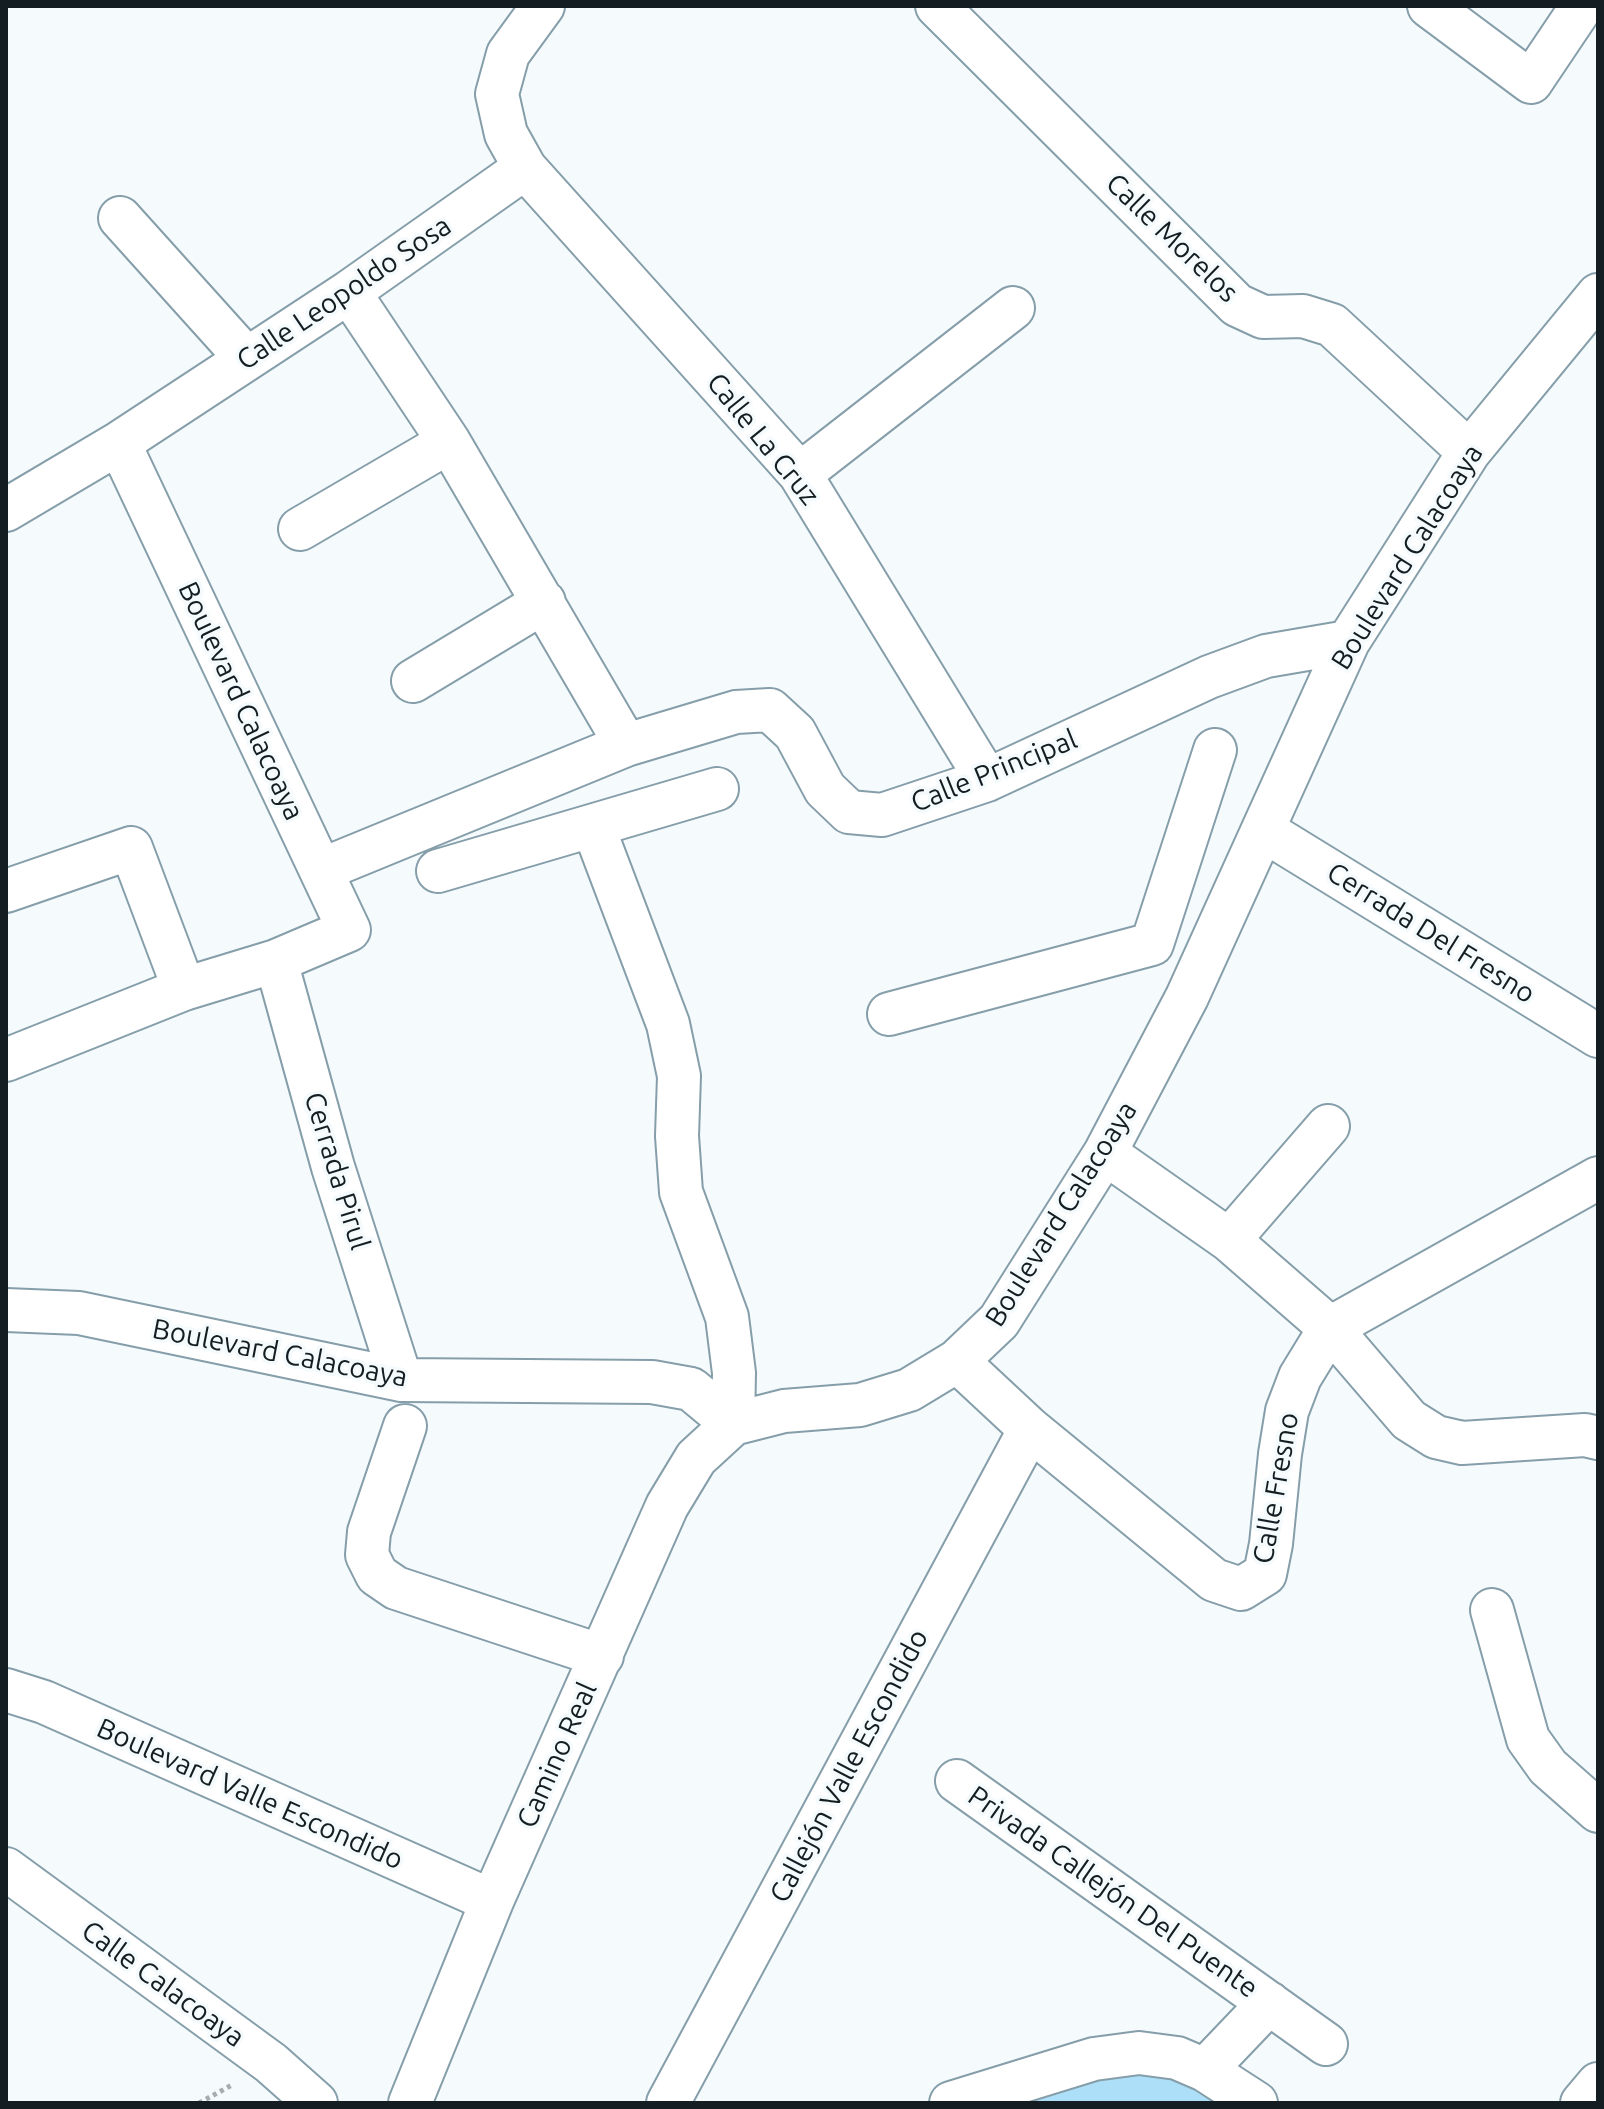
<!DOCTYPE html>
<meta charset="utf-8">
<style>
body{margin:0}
#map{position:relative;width:1604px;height:2109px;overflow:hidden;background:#f5fbfd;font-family:Ubuntu,sans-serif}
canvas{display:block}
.frame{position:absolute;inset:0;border:8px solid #141d22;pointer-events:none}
</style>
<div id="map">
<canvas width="1604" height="2109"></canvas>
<div class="frame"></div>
</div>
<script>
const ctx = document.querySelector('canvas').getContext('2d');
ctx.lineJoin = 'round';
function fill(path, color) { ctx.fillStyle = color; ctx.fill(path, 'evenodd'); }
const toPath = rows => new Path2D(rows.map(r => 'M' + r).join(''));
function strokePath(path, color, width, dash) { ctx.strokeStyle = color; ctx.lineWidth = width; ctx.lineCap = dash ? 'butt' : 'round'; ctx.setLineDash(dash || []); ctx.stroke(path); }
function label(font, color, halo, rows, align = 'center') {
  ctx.font = font + ' Ubuntu,sans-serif'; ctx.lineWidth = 7; ctx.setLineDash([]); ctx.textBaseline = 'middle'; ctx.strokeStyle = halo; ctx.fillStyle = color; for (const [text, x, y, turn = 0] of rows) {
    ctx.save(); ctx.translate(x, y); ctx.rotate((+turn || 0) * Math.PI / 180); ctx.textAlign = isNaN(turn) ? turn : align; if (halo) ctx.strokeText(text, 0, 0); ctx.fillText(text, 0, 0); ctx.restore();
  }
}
const green = toPath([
 [1165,2070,1231,2103,954,2103,964,2099]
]);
const path = toPath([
 [199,2103,232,2085]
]);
const minor = toPath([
 [543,6,508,54,497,94,506,134,525,168,800,474,987,780],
 [937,6,1237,305,1263,317,1303,316,1332,325,1469,452],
 [1429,6,1531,82,1582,6],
 [120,218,247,359],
 [349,292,449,442,626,745],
 [800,474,1013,308],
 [6,510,119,443,349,292,525,168],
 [300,529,449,442],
 [413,681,544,602],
 [593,826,668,1024,679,1076,677,1136,681,1192,727,1317,734,1373,733,1424],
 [1263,830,1598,1036],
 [321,870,626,745,736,712,770,710,795,733,825,789,849,812,882,815,987,780,1209,677,1266,656,1348,642],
 [438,871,717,789],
 [6,891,131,848,184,989],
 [276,961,333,1167,401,1380],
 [889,1014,1152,944,1215,750],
 [6,1060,184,989,276,961,349,930,119,443],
 [1105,1153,1229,1240,1330,1328,1409,1420,1436,1437,1462,1443,1585,1435,1598,1438],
 [1229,1240,1328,1126],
 [6,1310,79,1313,401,1380,652,1382,691,1389,733,1424],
 [957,1361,1030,1429,1214,1580,1241,1589,1265,1574,1271,1544,1280,1454,1287,1411,1300,1377,1330,1328,1598,1178],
 [405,1426,369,1532,367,1555,377,1575,396,1588,602,1656],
 [1492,1610,1528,1739,1548,1767,1598,1811],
 [6,1690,44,1702,492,1901],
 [957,1781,1326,2044],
 [6,1869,271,2063,316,2103],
 [1205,2070,1269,2003],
 [410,2103,492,1901,667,1506,696,1458,733,1424,784,1411,860,1405,909,1390,957,1361,999,1321,1105,1153,1187,997,1348,642,1469,452,1598,295],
 [668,2103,1030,1429],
 [951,2103,1094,2059,1139,2053,1177,2058,1205,2070,1256,2103],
 [1582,2103,1598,2084]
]);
const streetNames = [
 ["Calle Morelos",1172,238,44],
 ["Calle Leopoldo Sosa",344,293,-34],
 ["Calle La Cruz",763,439,51],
 ["Boulevard Calacoaya",1407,557,-58],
 ["Boulevard Calacoaya",241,701,65],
 ["Calle Principal",994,771,-22],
 ["Cerrada Del Fresno",1431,933,32],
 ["Cerrada Pirul",337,1171,73],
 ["Boulevard Calacoaya",1061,1214,-58],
 ["Boulevard Calacoaya",280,1353,11],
 ["Calle Fresno",1276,1488,-80],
 ["Camino Real",557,1755,-66],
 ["Callejón Valle Escondido",849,1766,-62],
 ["Boulevard Valle Escondido",250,1794,24],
 ["Privada Callejón Del Puente",1113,1892,35],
 ["Calle Calacoaya",163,1984,36]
];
fill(green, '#ade0f8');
strokePath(minor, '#859eaa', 46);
strokePath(path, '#a6adb0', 5, [4, 4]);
strokePath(minor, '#fff', 42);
label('28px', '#141d22', '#f5fbfd', streetNames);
</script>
